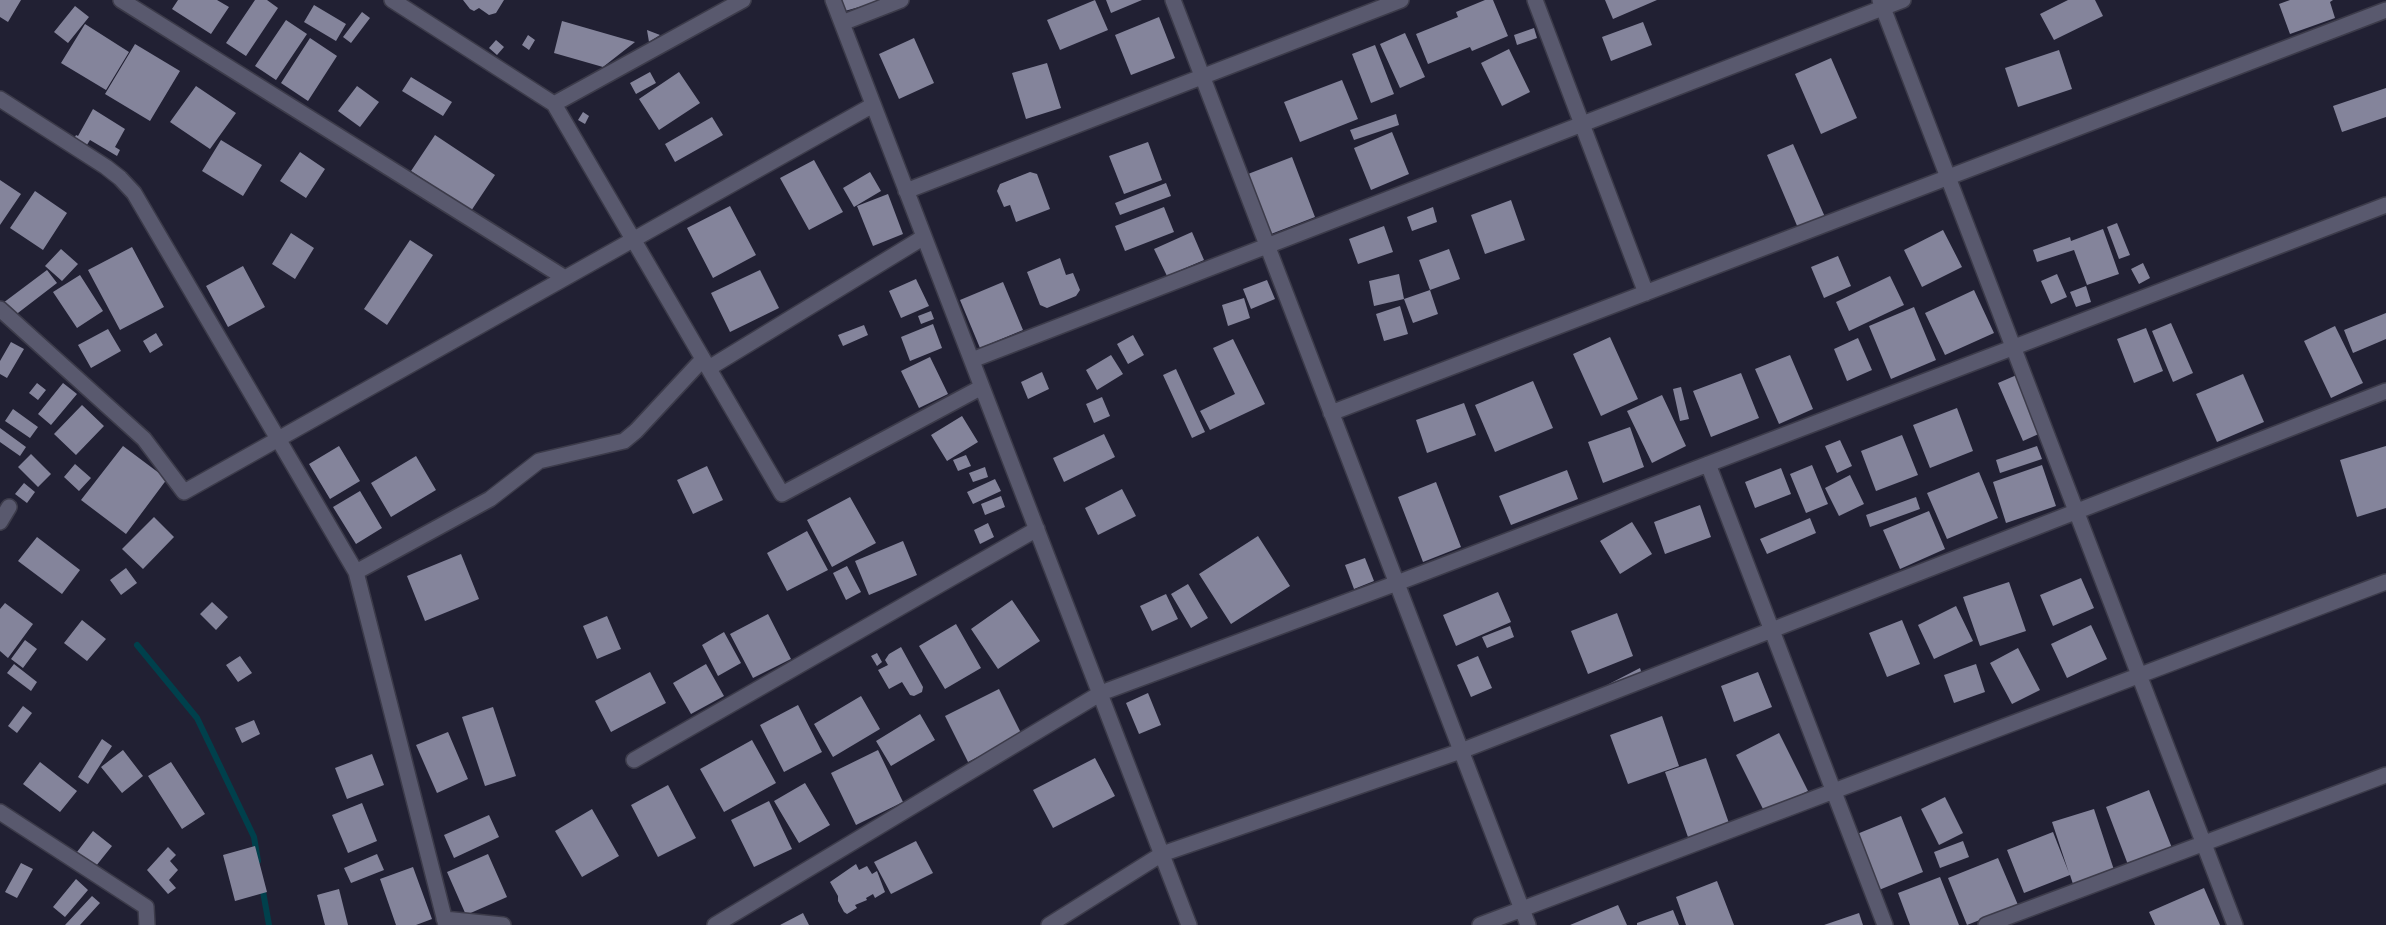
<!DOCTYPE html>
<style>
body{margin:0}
canvas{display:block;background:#212033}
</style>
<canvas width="2386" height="925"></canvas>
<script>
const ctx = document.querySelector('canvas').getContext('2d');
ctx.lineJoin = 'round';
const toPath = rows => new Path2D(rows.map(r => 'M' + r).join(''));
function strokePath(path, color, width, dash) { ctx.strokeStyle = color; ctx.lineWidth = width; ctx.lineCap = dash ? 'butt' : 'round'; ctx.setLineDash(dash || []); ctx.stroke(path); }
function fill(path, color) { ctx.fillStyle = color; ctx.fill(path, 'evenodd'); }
const stream = toPath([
 [137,645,197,718,254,837,258,861],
 [262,886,269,925]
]);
const building = toPath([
 [0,0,21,0,8,22,0,17],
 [178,0,217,0,229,7,211,34,172,9],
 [255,0,267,0,278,8,246,56,226,43],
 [463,0,504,0,496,13,489,15,479,8,474,11,470,9],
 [838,0,881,0,881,1,841,12],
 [1095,0,1108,30,1060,50,1047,20],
 [1106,0,1142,0,1111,13],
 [1485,0,1493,0,1508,36,1472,51,1470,47,1428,64,1416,34,1458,17,1456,12],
 [1605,0,1657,0,1613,19],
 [2068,0,2095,0,2103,16,2054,40,2040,14],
 [2290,0,2333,0,2330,2,2335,18,2290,34,2279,4],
 [314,5,346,24,336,41,304,22],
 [75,6,89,17,68,43,54,32],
 [362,12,370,18,351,43,343,37],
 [1159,17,1175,58,1131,75,1115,35],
 [286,20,307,34,276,80,255,66],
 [562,21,635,42,603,67,554,53],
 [1643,22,1652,45,1611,61,1602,37],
 [85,24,129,52,106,90,61,63],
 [1534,28,1537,38,1517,45,1514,35],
 [647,30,660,35,649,42],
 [1405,33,1425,77,1400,88,1380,44],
 [528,35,535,40,529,50,522,45],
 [310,38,337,56,308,101,281,83],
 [914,38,934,83,899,99,879,54],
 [496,40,504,47,497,55,489,48],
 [135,44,180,71,150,121,105,94],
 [1375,45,1394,94,1371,103,1352,54],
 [1509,49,1530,92,1502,106,1481,63],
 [2059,50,2072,89,2018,107,2005,68],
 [1831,58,1857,118,1821,134,1795,74],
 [1047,63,1061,108,1026,119,1012,73],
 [650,72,656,83,636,94,630,83],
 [679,72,700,103,659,130,639,99],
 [411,77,452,102,443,116,402,91],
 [1342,80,1358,119,1300,142,1284,102],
 [196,86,236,113,210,149,170,122],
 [357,86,379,102,360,127,338,111],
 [2386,88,2386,117,2342,132,2333,106],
 [93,109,125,129,115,147,120,150,117,156,90,140,85,148,73,141,76,135,78,136],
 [583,112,589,116,585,124,578,120],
 [1396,114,1399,125,1354,140,1350,130],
 [712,117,723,135,675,162,665,144],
 [1392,132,1409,174,1371,190,1354,148],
 [435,135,495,175,471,211,411,171],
 [221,140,262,165,243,196,202,171],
 [1148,142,1162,180,1124,194,1109,156],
 [1793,144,1825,217,1798,228,1767,155],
 [300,152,325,169,306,198,280,181],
 [1292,157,1315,217,1271,234,1248,174],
 [814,160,843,212,809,230,780,178],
 [870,172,881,191,854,207,843,188],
 [1030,172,1037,174,1050,209,1016,222,1010,205,1004,207,997,191,1000,184],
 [0,180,21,194,0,225],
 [1166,183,1171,196,1120,215,1115,203],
 [35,191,67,213,43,250,10,228],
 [888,194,903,234,873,246,857,206],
 [1511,200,1525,240,1485,254,1471,215],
 [730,206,756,255,713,278,687,228],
 [1164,207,1174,232,1125,251,1115,226],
 [1433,207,1437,222,1412,231,1407,217],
 [2117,223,2130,255,2119,259,2107,227],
 [1384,226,1393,252,1358,264,1349,239],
 [2103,229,2119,274,2087,285,2074,250,2037,262,2033,250,2070,237,2071,241],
 [1943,230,1962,267,1922,287,1904,250],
 [1192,232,1204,260,1167,276,1154,249],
 [291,233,314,248,295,279,272,264],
 [410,240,433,255,387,325,364,309],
 [132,247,164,307,120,330,88,270],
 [61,249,78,264,62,281,45,266],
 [1449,249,1460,279,1430,290,1438,314,1413,323,1404,299,1430,290,1419,260],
 [1838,256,1851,286,1824,298,1811,267],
 [1060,258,1066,275,1073,273,1080,290,1076,296,1047,308,1040,305,1027,272],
 [2143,263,2150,278,2139,284,2131,269],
 [243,266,265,307,228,327,206,286],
 [47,270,57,283,14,316,3,303],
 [760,270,779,308,730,332,711,293],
 [1399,274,1404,299,1374,306,1369,281],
 [2057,274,2067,297,2051,304,2041,281],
 [80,275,103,311,77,328,53,292],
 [1890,276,1904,305,1849,331,1836,302],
 [916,279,929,306,901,318,889,291],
 [1267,280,1275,299,1251,309,1243,289],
 [1003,282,1023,330,980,348,960,300],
 [2086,286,2091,302,2076,307,2070,292],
 [1974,290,1994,333,1945,355,1925,313],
 [1244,298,1250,318,1228,326,1222,305],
 [1400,306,1408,334,1384,341,1376,314],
 [1914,307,1936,360,1891,379,1869,326],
 [931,311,934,319,921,324,918,316],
 [2386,313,2386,339,2353,353,2344,330],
 [2171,323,2193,373,2173,382,2152,331],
 [933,324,942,348,910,361,901,337],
 [864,325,868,335,843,346,838,335],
 [2335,326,2363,383,2331,398,2304,341],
 [2146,328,2163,371,2134,383,2117,339],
 [108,329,121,351,91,368,78,345],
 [156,333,163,345,150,353,143,341],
 [1133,335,1144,355,1128,364,1117,344],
 [1610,337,1638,399,1601,416,1573,354],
 [1858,338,1872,370,1847,381,1834,349],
 [1233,339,1265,404,1210,430,1200,411,1235,394,1213,348],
 [11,342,24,349,7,378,0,374,0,361],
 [1111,355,1123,374,1097,390,1086,370],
 [1790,355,1813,409,1779,424,1755,369],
 [930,357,948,394,919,408,901,371],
 [1176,369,1205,432,1192,438,1163,375],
 [1042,372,1049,389,1028,399,1021,382],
 [1741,373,1759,418,1711,437,1693,391],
 [2019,374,2043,432,2023,441,1998,383],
 [2243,374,2264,422,2217,442,2196,394],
 [1533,381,1553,428,1495,452,1475,405],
 [37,383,46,390,38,400,29,393],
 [63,383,77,394,51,425,38,414],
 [1681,387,1689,419,1680,421,1673,389],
 [1662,395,1686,446,1652,463,1627,411],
 [1102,397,1110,416,1094,423,1086,404],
 [1464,403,1476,435,1427,453,1416,420],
 [82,405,104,426,76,455,54,434],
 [1957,408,1973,451,1930,468,1913,425],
 [13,409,38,427,30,438,5,421],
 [962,416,978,442,947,461,931,435],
 [1630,427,1644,467,1603,483,1588,442],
 [0,428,26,447,20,456,0,442],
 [1104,434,1115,457,1064,482,1053,458],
 [1902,435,1918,475,1876,491,1861,451],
 [1840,440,1852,466,1837,473,1825,446],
 [123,446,167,479,126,534,81,500],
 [339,446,360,481,330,499,309,464],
 [2037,446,2042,459,2000,473,1996,460],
 [2386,446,2386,508,2357,517,2340,460],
 [31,454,51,474,38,487,18,467],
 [966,455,971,466,958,471,953,460],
 [416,456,436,490,391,517,371,483],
 [75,464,91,478,79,491,64,477],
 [1812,465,1828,504,1806,513,1790,474],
 [2042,465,2056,506,2006,523,1993,482],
 [707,466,723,500,693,514,677,480],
 [985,467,988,477,973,482,969,473],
 [1781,468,1791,494,1755,508,1745,482],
 [1567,470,1578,499,1511,525,1499,496],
 [1979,472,1998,518,1947,539,1927,493],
 [1850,475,1864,504,1839,516,1825,488],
 [995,479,1001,491,973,504,967,492],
 [1436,482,1461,547,1423,562,1398,497],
 [24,483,35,492,27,503,15,494],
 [1122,489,1136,516,1098,535,1085,508],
 [360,491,382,528,356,544,333,507],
 [1001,496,1005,507,985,515,981,504],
 [850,497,876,543,832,567,807,520],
 [1916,497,1920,509,1870,527,1866,515],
 [1700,505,1711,537,1665,554,1654,522],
 [1929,511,1945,549,1900,569,1883,530],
 [154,517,174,537,143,569,122,549],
 [1810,518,1816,533,1767,554,1760,539],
 [1632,522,1652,554,1620,574,1600,541],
 [988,523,994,537,980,544,974,530],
 [807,531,828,570,787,591,767,553],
 [1258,536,1290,586,1231,624,1199,574],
 [37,537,80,570,62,594,18,561],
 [903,541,917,575,869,595,855,561],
 [461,554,479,599,425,621,407,576],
 [1365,558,1374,581,1354,589,1345,565],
 [847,566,861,592,846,600,833,573],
 [126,568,137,583,121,595,110,580],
 [2081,578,2094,608,2053,626,2040,595],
 [2009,582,2026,631,1980,646,1963,597],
 [1188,584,1208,618,1191,628,1171,594],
 [1498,592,1511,622,1456,646,1443,615],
 [1166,594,1178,619,1152,631,1140,606],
 [1012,600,1040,641,998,669,971,629],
 [212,602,228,617,216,630,200,614],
 [5,603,33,624,8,658,0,651,0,609],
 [1956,606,1973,641,1934,659,1918,625],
 [1617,613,1633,656,1588,674,1571,631],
 [768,614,791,659,753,678,730,634],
 [607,616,621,649,597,659,583,626],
 [82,620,106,639,87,661,64,643],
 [1902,620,1920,664,1887,677,1869,633],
 [956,624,981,668,945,689,919,646],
 [2091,625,2107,659,2067,678,2051,644],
 [1510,626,1514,637,1487,648,1482,637],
 [724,632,741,663,718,676,702,645],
 [25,640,37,649,23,668,11,659],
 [901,647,923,687,922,692,914,696,910,695,902,682,889,689,878,670,888,665,885,660,889,654],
 [2018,648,2040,690,2012,704,1990,663],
 [877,653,882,662,877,666,871,656],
 [240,656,252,673,238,682,226,665],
 [1478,656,1492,688,1471,697,1457,665],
 [14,664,37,682,31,691,7,673],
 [706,664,724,696,691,714,673,683],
 [1976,664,1985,692,1954,703,1944,675],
 [1640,668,1642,674,1609,690,1607,685],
 [650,672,666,703,611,732,595,701],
 [1758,672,1772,707,1734,722,1721,686],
 [999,689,1022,735,968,762,945,716],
 [1148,693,1161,725,1139,734,1126,703],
 [861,696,880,729,833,757,814,724],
 [798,705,822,752,784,772,760,725],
 [23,706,32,713,17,733,8,726],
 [493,707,516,776,485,786,462,717],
 [920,714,935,740,891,766,876,741],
 [1662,716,1679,766,1628,784,1610,735],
 [254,720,260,734,242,743,235,728],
 [448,732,468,779,437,793,416,745],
 [1779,733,1808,791,1765,813,1736,755],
 [102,739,112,746,88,784,78,777],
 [752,740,776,783,724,812,700,769],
 [123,750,143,776,122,793,101,767],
 [878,750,903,802,856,825,831,773],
 [372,754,384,785,347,799,335,768],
 [1095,758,1115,796,1053,828,1033,790],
 [1706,758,1730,826,1689,840,1665,772],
 [40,762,77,791,60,812,23,784],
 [171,762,205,814,182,829,148,776],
 [805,783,830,825,799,843,774,801],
 [668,785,696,838,658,857,631,805],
 [2149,790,2174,853,2130,870,2106,807],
 [1945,797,1963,833,1939,845,1921,809],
 [769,801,792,849,754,867,731,820],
 [362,803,377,841,348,853,332,815],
 [592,809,619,856,582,877,555,831],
 [2094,809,2115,873,2074,887,2070,875,2024,893,2007,850,2053,832,2069,873,2052,822],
 [489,815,499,837,454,858,444,835],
 [1901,816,1923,872,1879,890,1857,834],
 [93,831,112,846,96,866,77,852],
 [916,841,933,873,891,894,874,862],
 [1963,841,1969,857,1940,868,1934,852],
 [255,846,267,892,235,901,223,855],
 [168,847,176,855,170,861,178,870,169,880,176,888,168,894,147,870],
 [377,854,384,870,351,883,344,868],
 [488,854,507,897,466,915,447,872],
 [1998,858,2018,905,1967,925,1948,878],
 [21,863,33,869,17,898,5,892],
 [856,864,859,870,867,866,872,874,877,871,885,892,875,898,873,894,866,898,867,900,855,905,857,908,847,914,844,912,838,901,838,896,830,882],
 [413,867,432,919,416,925,396,925,380,879],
 [1940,877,1959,925,1910,925,1898,893],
 [76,879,88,890,65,917,53,907],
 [1717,881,1734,925,1686,925,1676,897],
 [2204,888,2220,925,2155,925,2149,912],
 [339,889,348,925,325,925,317,895],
 [92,896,100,903,80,925,65,925],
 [1618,905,1627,925,1570,925],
 [1673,910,1679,925,1637,925,1637,923],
 [803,913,809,925,780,925],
 [1859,913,1863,925,1824,925]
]);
const minor = toPath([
 [121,0,565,278],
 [392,0,554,104,782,494,982,387],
 [833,0,1189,925],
 [1173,0,1528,925],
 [1535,0,1646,293],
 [1880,0,2235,925],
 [842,23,901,0],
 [0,99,106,167,120,178,134,193,356,572,446,925],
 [554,104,743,0],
 [906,191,1401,0],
 [0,309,144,439,184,492,873,105],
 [972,360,1903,0],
 [709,368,924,237],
 [1331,413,2386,10],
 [1708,464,1885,925],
 [0,522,9,507],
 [356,572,490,499,539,461,624,441,636,431,703,359],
 [634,760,1037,529],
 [0,812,146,907,147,925],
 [444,919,503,925],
 [715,925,1101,693,1397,583,2386,205],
 [1049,925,1162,854,1461,751,2386,391],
 [1480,925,2386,582],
 [1986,925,2386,775]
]);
strokePath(stream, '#00404c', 6);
fill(building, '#84849b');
strokePath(minor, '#3c3b4a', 18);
strokePath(minor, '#59596e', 15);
</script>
